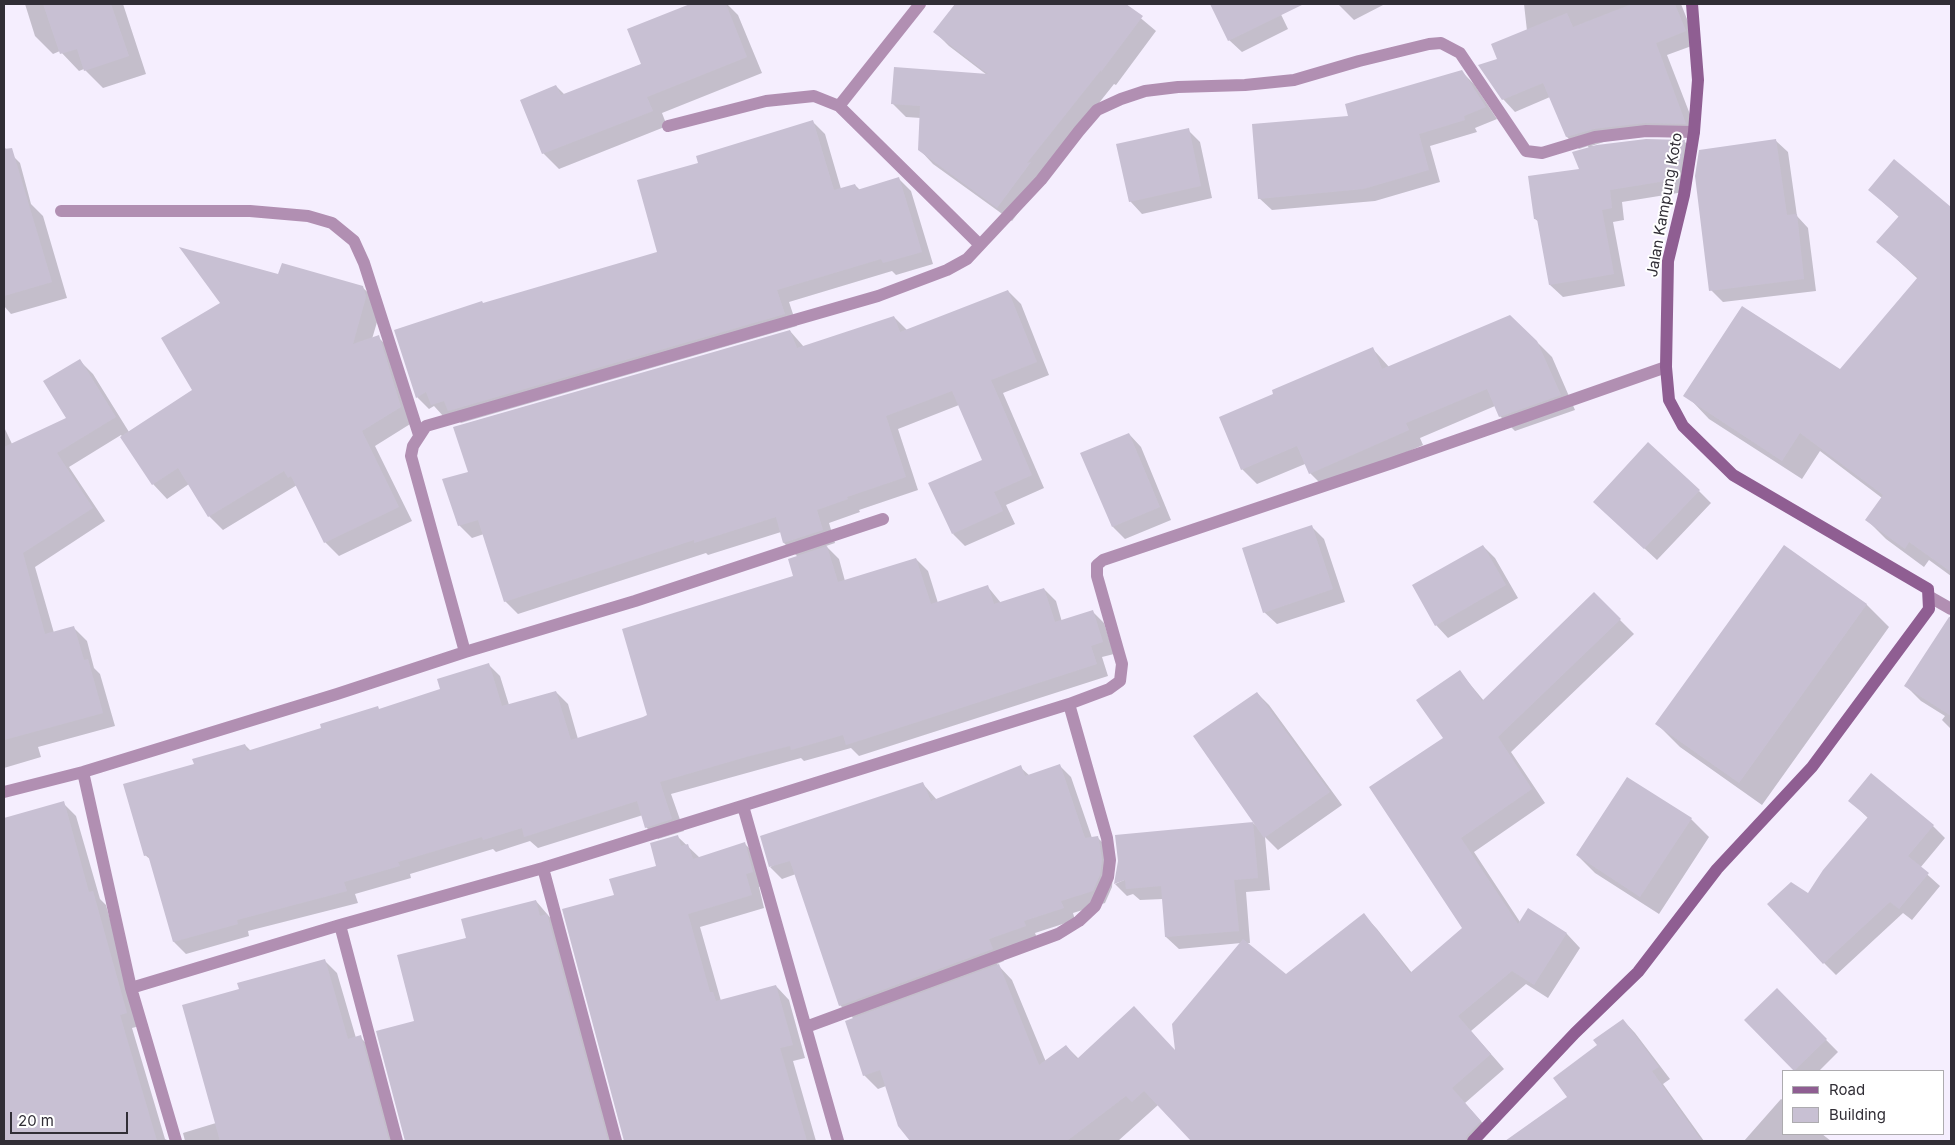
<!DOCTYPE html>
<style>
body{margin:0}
#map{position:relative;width:1955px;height:1145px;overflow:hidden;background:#f5eefe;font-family:Inter,sans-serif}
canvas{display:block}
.frame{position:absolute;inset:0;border:5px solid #312e36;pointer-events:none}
.legend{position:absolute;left:1782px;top:1070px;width:162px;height:65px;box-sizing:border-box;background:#fff;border:1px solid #adabaf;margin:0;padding:6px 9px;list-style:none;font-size:15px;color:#312e36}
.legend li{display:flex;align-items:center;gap:10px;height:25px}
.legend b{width:25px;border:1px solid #adabaf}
.scale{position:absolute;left:10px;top:1112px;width:118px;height:22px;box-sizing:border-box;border:2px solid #312e36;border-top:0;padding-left:6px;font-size:15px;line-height:18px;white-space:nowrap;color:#312e36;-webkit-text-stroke:4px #fff;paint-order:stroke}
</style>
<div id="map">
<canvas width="1955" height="1145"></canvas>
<div class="frame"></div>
<ul class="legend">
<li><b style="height:6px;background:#8f5e92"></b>Road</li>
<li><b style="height:14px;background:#c8c0d3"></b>Building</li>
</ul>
<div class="scale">20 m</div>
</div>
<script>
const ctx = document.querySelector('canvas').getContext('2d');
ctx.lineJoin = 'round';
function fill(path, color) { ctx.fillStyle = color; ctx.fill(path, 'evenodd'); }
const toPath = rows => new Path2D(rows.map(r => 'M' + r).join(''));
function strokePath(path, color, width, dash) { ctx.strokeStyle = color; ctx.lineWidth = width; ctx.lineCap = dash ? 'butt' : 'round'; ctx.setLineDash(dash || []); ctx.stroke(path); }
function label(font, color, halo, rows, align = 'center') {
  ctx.font = font + ' Inter,sans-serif'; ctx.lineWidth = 4; ctx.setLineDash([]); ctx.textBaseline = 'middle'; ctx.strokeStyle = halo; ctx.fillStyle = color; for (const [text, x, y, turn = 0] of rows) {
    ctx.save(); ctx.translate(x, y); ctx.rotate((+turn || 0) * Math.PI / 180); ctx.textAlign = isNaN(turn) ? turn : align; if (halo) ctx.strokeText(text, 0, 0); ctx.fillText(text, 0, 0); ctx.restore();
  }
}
const shadow = toPath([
 [25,4,123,4,146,74,103,88,84,69,79,71,60,51,53,54,35,36],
 [711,4,727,4,738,15,762,73,662,113,667,126,559,169,543,153,556,86,565,95,642,64,692,11],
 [956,4,1124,4,1156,31,1116,85,1114,84,1042,175,1045,177,1012,221,933,164,919,149,921,118,906,117,892,103,987,75,949,46,935,32],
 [1212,4,1276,4,1288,29,1242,52,1229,40],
 [1338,4,1385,4,1354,20],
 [1524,4,1681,4,1697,44,1667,55,1698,135,1658,135,1607,141,1591,146,1684,141,1696,153,1690,191,1622,202,1624,220,1613,222,1625,286,1563,297,1550,285,1539,222,1535,219,1581,170,1589,149,1588,146,1579,149,1567,137,1550,97,1515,112,1503,99,1498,60,1527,31],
 [1461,71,1474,84,1497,119,1475,128,1477,132,1430,146,1440,182,1375,201,1272,210,1259,198,1350,117],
 [813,122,825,134,841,189,855,185,860,190,899,179,911,191,933,264,896,275,892,271,789,302,797,326,461,423,452,414,444,417,434,406,429,409,417,397,483,304,659,253,699,164],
 [1188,130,1200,142,1212,198,1142,214,1130,201],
 [1775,140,1788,152,1797,216,1808,228,1816,291,1723,302,1711,290],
 [4,147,20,163,31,204,43,216,67,298,11,314,4,306],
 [1894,161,1951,209,1951,576,1929,560,1924,567,1886,539,1867,520,1882,498,1820,451,1802,479,1709,419,1690,399,1840,371,1918,279,1878,242,1899,217,1870,190],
 [279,276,362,287,377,301,380,312,372,339,378,337,392,351,415,421,375,446,412,521,339,556,325,542,297,485,223,530,209,516,189,484,167,499,153,484,121,435,69,467,105,521,35,567,54,633,74,628,87,641,94,668,100,674,115,726,38,747,41,757,4,768,4,427,12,444,67,419,80,361,93,374,129,432,193,391],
 [1008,291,1021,304,1049,375,1003,393,1044,488,1006,505,1015,524,965,546,953,534,984,460,959,405,898,429,918,490,859,510,860,512,829,523,835,543,826,546,839,559,845,581,916,559,928,571,938,603,988,587,1001,603,1044,589,1056,601,1062,622,1092,611,1104,623,1114,654,1102,657,1108,676,859,756,851,748,804,761,801,758,671,794,684,831,658,839,646,827,643,815,538,848,530,841,496,852,493,849,410,874,411,878,355,894,358,903,248,931,249,936,186,954,174,942,151,860,145,855,195,765,245,745,251,751,441,690,488,664,500,676,509,705,556,692,568,704,578,739,644,719,794,577,798,557,784,543,781,532,708,555,706,553,518,614,505,601,484,534,472,538,459,525,469,472,790,331,804,347,894,317,907,330],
 [1537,342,1552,357,1575,410,1515,431,1500,416,1495,406,1420,438,1423,445,1325,488,1310,473,1305,464,1257,484,1242,469,1275,394,1372,348,1389,367],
 [1129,434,1141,447,1171,520,1125,539,1113,527],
 [1699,491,1711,503,1657,560,1607,514],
 [1312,527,1324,539,1345,602,1277,624,1264,612],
 [1483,546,1495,558,1518,598,1448,638,1436,625,1414,586],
 [1594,594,1634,634,1511,752,1545,803,1474,852,1520,922,1528,910,1567,934,1580,948,1548,998,1526,984,1471,1031,1504,1069,1465,1103,1487,1128,1473,1141,1192,1141,1158,1105,1118,1141,912,1141,900,1126,886,1086,878,1089,864,1075,854,1019,840,1005,796,874,782,879,770,867,923,784,937,800,1020,767,1030,776,1059,765,1071,777,1092,838,1098,838,1110,850,1113,873,1112,887,1105,903,1073,913,1075,920,1035,933,1037,938,1000,951,1004,961,997,964,1012,980,1046,1062,1066,1046,1079,1059,1176,1052,1241,943,1179,949,1166,937,1163,899,1140,900,1133,894,1127,896,1115,884,1253,823,1258,827,1257,693,1269,705,1342,805,1278,850,1265,837,1270,890,1246,892,1250,943,1246,943,1286,975,1364,915,1377,929,1412,973,1463,928,1445,739,1460,672,1484,701],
 [1866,604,1889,627,1762,805,1680,747,1657,724],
 [1944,627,1951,631,1951,729,1942,720,1945,716,1921,701,1906,686],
 [1850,801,1933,826,1945,838,1920,868,1940,886,1912,920,1903,913,1836,975,1824,963,1809,895,1868,818],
 [63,803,76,816,100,899,106,905,140,1026,132,1028,165,1139,169,1141,4,1141,4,819],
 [1691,819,1709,837,1659,914,1595,873,1577,855],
 [677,836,700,858,744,843,757,856,765,885,759,887,764,908,700,927,721,1001,776,986,789,1000,805,1058,793,1061,816,1141,624,1141,615,896,658,867],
 [536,901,559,928,616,1141,405,1141,416,1022,467,938],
 [324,960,337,973,356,1038,360,1037,373,1050,398,1141,185,1141,183,1133,216,1123,241,990],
 [1777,990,1838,1052,1819,1071,1796,1071,1746,1020],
 [1623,1020,1635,1033,1670,1079,1663,1084,1704,1141,1507,1141,1569,1097,1599,1046],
 [1781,1099,1784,1101,1784,1134,1822,1134,1831,1141,1744,1141]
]);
const building = toPath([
 [43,4,111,4,129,56,84,71,77,49,60,54],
 [690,4,726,4,747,57,647,97,653,111,542,154,520,100,556,85,561,95,641,64,627,29],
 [955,4,1126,4,1143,16,1101,72,1101,70,1027,163,1031,162,997,208,918,150,920,106,891,104,894,67,988,74,933,32],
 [1210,4,1304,4,1228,41],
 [1632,4,1675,4,1686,31,1656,43,1686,124,1645,123,1594,129,1566,137,1543,83,1502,100,1478,65,1497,59,1491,44,1567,13,1573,27],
 [1462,70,1486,107,1464,116,1465,120,1419,134,1429,170,1363,189,1258,199,1252,124,1348,116,1345,104],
 [813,120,834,190,855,184,857,190,899,177,922,252,883,263,881,259,777,290,785,314,448,411,444,401,431,405,426,392,416,398,394,330,482,301,483,303,657,252,637,180,698,163,696,156],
 [1189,128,1201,186,1129,202,1116,144],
 [1646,139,1685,140,1678,179,1610,190,1612,208,1602,210,1614,274,1549,285,1537,219,1534,219,1528,176,1579,169,1572,152,1597,145],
 [1776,139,1787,215,1797,214,1804,279,1709,291,1695,176,1699,150],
 [12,148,52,282,4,296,4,149],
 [1894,159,1951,207,1951,572,1909,542,1905,549,1865,520,1883,495,1800,433,1782,461,1683,396,1742,306,1840,369,1918,277,1876,242,1899,216,1868,190],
 [179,247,278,274,282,263,363,286,366,297,353,344,379,335,401,407,362,431,399,507,324,543,291,476,288,478,284,471,208,517,178,468,152,485,120,437,192,390,161,338,220,303],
 [1008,290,1037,362,991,380,1032,475,994,492,1003,511,952,534,928,483,982,460,952,391,886,416,906,477,847,497,848,499,817,510,823,530,783,543,776,517,694,543,694,540,504,602,478,520,458,526,442,479,468,472,453,427,790,330,797,348,894,316,900,332],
 [1510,315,1537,341,1561,395,1499,417,1487,389,1406,423,1409,430,1309,474,1297,446,1241,470,1219,417,1273,394,1272,390,1373,347,1382,369],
 [80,359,116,417,57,453,93,508,23,553,45,634,74,626,84,660,88,659,103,713,4,740,4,447,66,418,43,381],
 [1129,433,1160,507,1112,527,1080,453],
 [1648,442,1700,490,1644,549,1593,502],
 [1312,525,1333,589,1263,613,1242,548],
 [1483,545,1506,585,1435,626,1412,585],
 [1784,545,1867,604,1739,783,1655,724],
 [827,546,838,582,916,558,931,604,988,585,994,604,1044,588,1055,622,1093,610,1103,642,1091,646,1097,664,846,745,843,735,791,750,790,746,746,757,660,782,672,819,645,828,637,801,524,837,522,828,483,840,482,837,398,862,400,866,344,882,347,891,237,920,238,924,173,942,148,855,144,856,123,784,194,764,192,759,245,744,247,751,321,728,320,724,378,706,379,709,440,689,437,679,489,663,502,706,556,691,571,740,643,717,647,715,622,629,793,576,788,559],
 [1594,592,1621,619,1498,737,1532,789,1461,838,1518,924,1528,908,1567,933,1534,985,1512,971,1458,1016,1491,1054,1452,1088,1481,1121,1467,1135,1465,1141,1191,1141,1144,1091,1132,1102,1126,1096,1067,1141,910,1141,898,1126,880,1070,863,1076,845,1021,999,964,1039,1065,1066,1045,1077,1059,1134,1006,1175,1050,1172,1024,1243,939,1286,974,1364,913,1410,973,1462,928,1369,787,1443,738,1416,700,1460,670,1482,701],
 [1949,617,1951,617,1951,716,1904,686],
 [1257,692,1330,792,1264,838,1193,736],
 [1060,764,1085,838,1098,836,1099,840,1102,860,1100,875,1093,891,1061,901,1064,908,1024,921,1026,926,989,939,993,949,839,1006,790,861,769,867,760,836,923,782,931,801,1021,765,1025,776],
 [1871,773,1934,825,1908,856,1929,873,1899,909,1890,902,1823,964,1767,904,1791,882,1808,893,1823,870,1868,817,1848,801],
 [1627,777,1692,818,1640,897,1576,855],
 [64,801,89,892,93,891,127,1013,120,1015,157,1141,4,1141,4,818],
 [1253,822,1258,878,1234,880,1239,931,1165,937,1161,886,1126,889,1125,880,1114,884,1118,861,1115,835],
 [678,835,681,846,688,844,693,859,745,842,753,872,746,874,752,895,688,914,710,992,713,992,716,1001,776,985,793,1045,780,1048,807,1141,624,1141,562,909,614,895,609,879,656,866,650,843],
 [536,900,540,916,547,914,608,1141,405,1141,376,1031,414,1021,397,955,466,938,461,919],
 [325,959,348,1039,361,1035,389,1141,220,1141,182,1005,239,989,237,983],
 [1777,988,1827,1039,1794,1071,1744,1020],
 [1623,1019,1659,1067,1652,1071,1702,1141,1505,1141,1567,1097,1553,1078,1597,1045,1593,1040]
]);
const street = toPath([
 [839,106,920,4],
 [668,126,766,101,814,96,839,106,980,245],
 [61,211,250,211,308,216,332,223,354,241,364,263,419,435],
 [1930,597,1951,609],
 [465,652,411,456,413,446,426,426,878,296,947,270,967,259,1041,180,1079,131,1097,110,1121,99,1145,91,1178,87,1245,85,1294,80,1359,61,1429,44,1441,43,1460,53,1526,151,1542,153,1595,137,1646,131,1694,132],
 [83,772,131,988,176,1141],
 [4,792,83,772,337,694,465,652,635,601,883,519],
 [743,806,838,1141],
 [543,868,616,1141],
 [340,925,397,1141],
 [131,988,340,925,543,868,1069,704,1109,689,1120,681,1122,664,1097,576,1097,565,1103,560,1392,463,1666,367],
 [806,1027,1058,934,1079,921,1095,906,1108,877,1110,860,1107,838,1069,704]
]);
const secondary = toPath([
 [1473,1141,1575,1033,1638,972,1717,869,1812,767,1929,609,1928,589,1733,475,1683,426,1669,400,1666,367,1668,261,1684,195,1694,132,1698,80,1692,4]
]);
const streetNames = [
 ["Jalan Kampung Koto",1665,205,-80]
];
fill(shadow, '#0003');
fill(building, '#c8c0d3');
strokePath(street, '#b18fb2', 12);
strokePath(secondary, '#8f5e92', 12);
label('15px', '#312e36', '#fff', streetNames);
</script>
